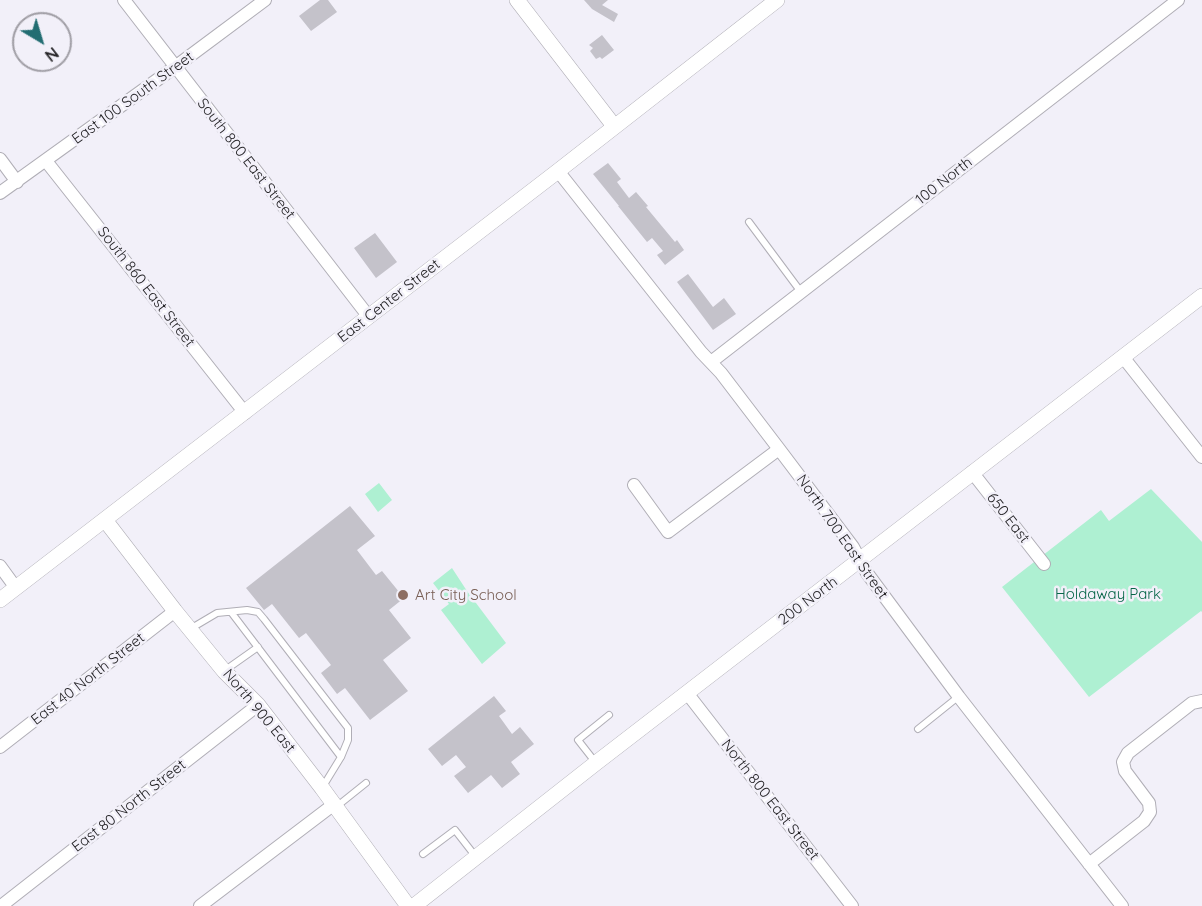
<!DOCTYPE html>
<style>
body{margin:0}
#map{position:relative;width:1202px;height:906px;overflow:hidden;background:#f2f0f9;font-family:Quicksand,sans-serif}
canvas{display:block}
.north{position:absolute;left:12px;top:12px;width:60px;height:60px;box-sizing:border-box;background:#f2f0f9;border:2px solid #a09ea5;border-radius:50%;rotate:142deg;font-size:16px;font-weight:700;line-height:24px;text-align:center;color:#242326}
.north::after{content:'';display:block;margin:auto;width:21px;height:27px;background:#226d72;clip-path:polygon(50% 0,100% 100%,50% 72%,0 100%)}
</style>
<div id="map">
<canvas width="1202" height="906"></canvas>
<div class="north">N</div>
</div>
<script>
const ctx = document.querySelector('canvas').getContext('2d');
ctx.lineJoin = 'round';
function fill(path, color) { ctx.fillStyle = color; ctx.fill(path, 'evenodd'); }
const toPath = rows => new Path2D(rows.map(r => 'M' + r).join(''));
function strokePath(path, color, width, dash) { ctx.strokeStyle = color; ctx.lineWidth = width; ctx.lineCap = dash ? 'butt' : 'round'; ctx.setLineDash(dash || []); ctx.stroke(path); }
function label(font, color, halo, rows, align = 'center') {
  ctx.font = font + ' Quicksand,sans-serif'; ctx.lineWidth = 5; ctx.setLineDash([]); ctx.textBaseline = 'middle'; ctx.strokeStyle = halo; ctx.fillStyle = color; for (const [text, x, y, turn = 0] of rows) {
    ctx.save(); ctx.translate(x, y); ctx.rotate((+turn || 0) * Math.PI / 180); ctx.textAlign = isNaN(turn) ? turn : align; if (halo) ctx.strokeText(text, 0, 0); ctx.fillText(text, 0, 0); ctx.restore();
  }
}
const green = toPath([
 [379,483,392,500,378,512,365,494],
 [1151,489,1202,542,1202,612,1201,611,1089,697,1002,587,1101,510,1109,521],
 [452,568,467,591,506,643,482,664,441,610,449,604,433,583]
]);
const building = toPath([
 [320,0,328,0,337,12,311,31,299,16],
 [584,0,608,0,602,5,618,14,614,22,592,9],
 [602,35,614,50,602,59,600,57,596,59,590,51,593,48,589,45],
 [608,163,621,179,617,182,629,198,636,192,648,206,646,207,675,242,677,240,684,250,665,265,657,255,663,251,652,238,647,242,618,206,619,206,593,174],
 [375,233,397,262,376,278,354,248],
 [688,274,713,307,724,298,736,314,713,330,677,282],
 [350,506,375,536,357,550,376,575,382,571,404,598,389,610,411,638,383,660,408,691,370,720,345,688,337,694,321,673,331,665,306,633,299,638,272,604,264,610,246,588],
 [494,696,506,711,499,716,512,734,520,727,534,744,511,762,520,774,502,788,491,775,468,793,454,776,466,767,456,755,442,766,428,749]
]);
const service = toPath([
 [749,222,801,292],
 [231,612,341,757],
 [190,629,217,613,247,610,258,612,264,619,348,728,348,740,341,757,322,788],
 [224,671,258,647],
 [918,729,958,697],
 [596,763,578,740,609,715],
 [336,807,366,783],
 [423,854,455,830,476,857]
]);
const minor = toPath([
 [124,0,369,317],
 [0,159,17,182],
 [46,161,245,413],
 [558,171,701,352,721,373,779,449,853,547,867,573,959,697,1122,906],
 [0,193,175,67,265,0],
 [1123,357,1202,457],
 [711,362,1178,0],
 [972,472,1044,564],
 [634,485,668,532,779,449],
 [0,566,16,588],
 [687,693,852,906],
 [0,747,175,611],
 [1089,864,1144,821,1150,812,1149,803,1125,771,1123,762,1128,753,1192,703,1202,701],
 [1,906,258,705],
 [200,906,333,805]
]);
const tertiary = toPath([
 [517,0,614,126],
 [105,520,175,611,224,671,258,705,322,788,408,906],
 [0,600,558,171,777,0],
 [414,906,596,763,1202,296]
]);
const markers = [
 [403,595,6,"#8d6e63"]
];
const streetNames = [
 ["East 100 South Street",133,98,-36],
 ["South 800 East Street",246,159,52],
 ["100 North",944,181,-38],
 ["South 860 East Street",146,287,52],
 ["East Center Street",389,301,-38],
 ["650 East",1008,518,52],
 ["North 700 East Street",842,537,55],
 ["200 North",808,601,-37],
 ["East 40 North Street",88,679,-38],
 ["North 900 East",259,711,50],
 ["North 800 East Street",770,800,52],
 ["East 80 North Street",129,806,-38]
];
const parkNames = [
 ["Holdaway Park",1108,594]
];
const educationNames = [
 ["Art City School",415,595]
];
fill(green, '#aef0d2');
fill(building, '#c4c2ca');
strokePath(service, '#b0aeb6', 8);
strokePath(minor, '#b0aeb6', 14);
strokePath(tertiary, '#b0aeb6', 16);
strokePath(service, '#fff', 6);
strokePath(minor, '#fff', 12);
strokePath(tertiary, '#fff', 15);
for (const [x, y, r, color] of markers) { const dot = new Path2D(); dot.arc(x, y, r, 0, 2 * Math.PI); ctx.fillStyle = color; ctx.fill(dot); strokePath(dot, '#f2f0f9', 2); }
label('15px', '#242326', '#f2f0f9', streetNames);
label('15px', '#066648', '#f2f0f9', parkNames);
label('15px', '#785e54', '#f2f0f9', educationNames, 'left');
</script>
